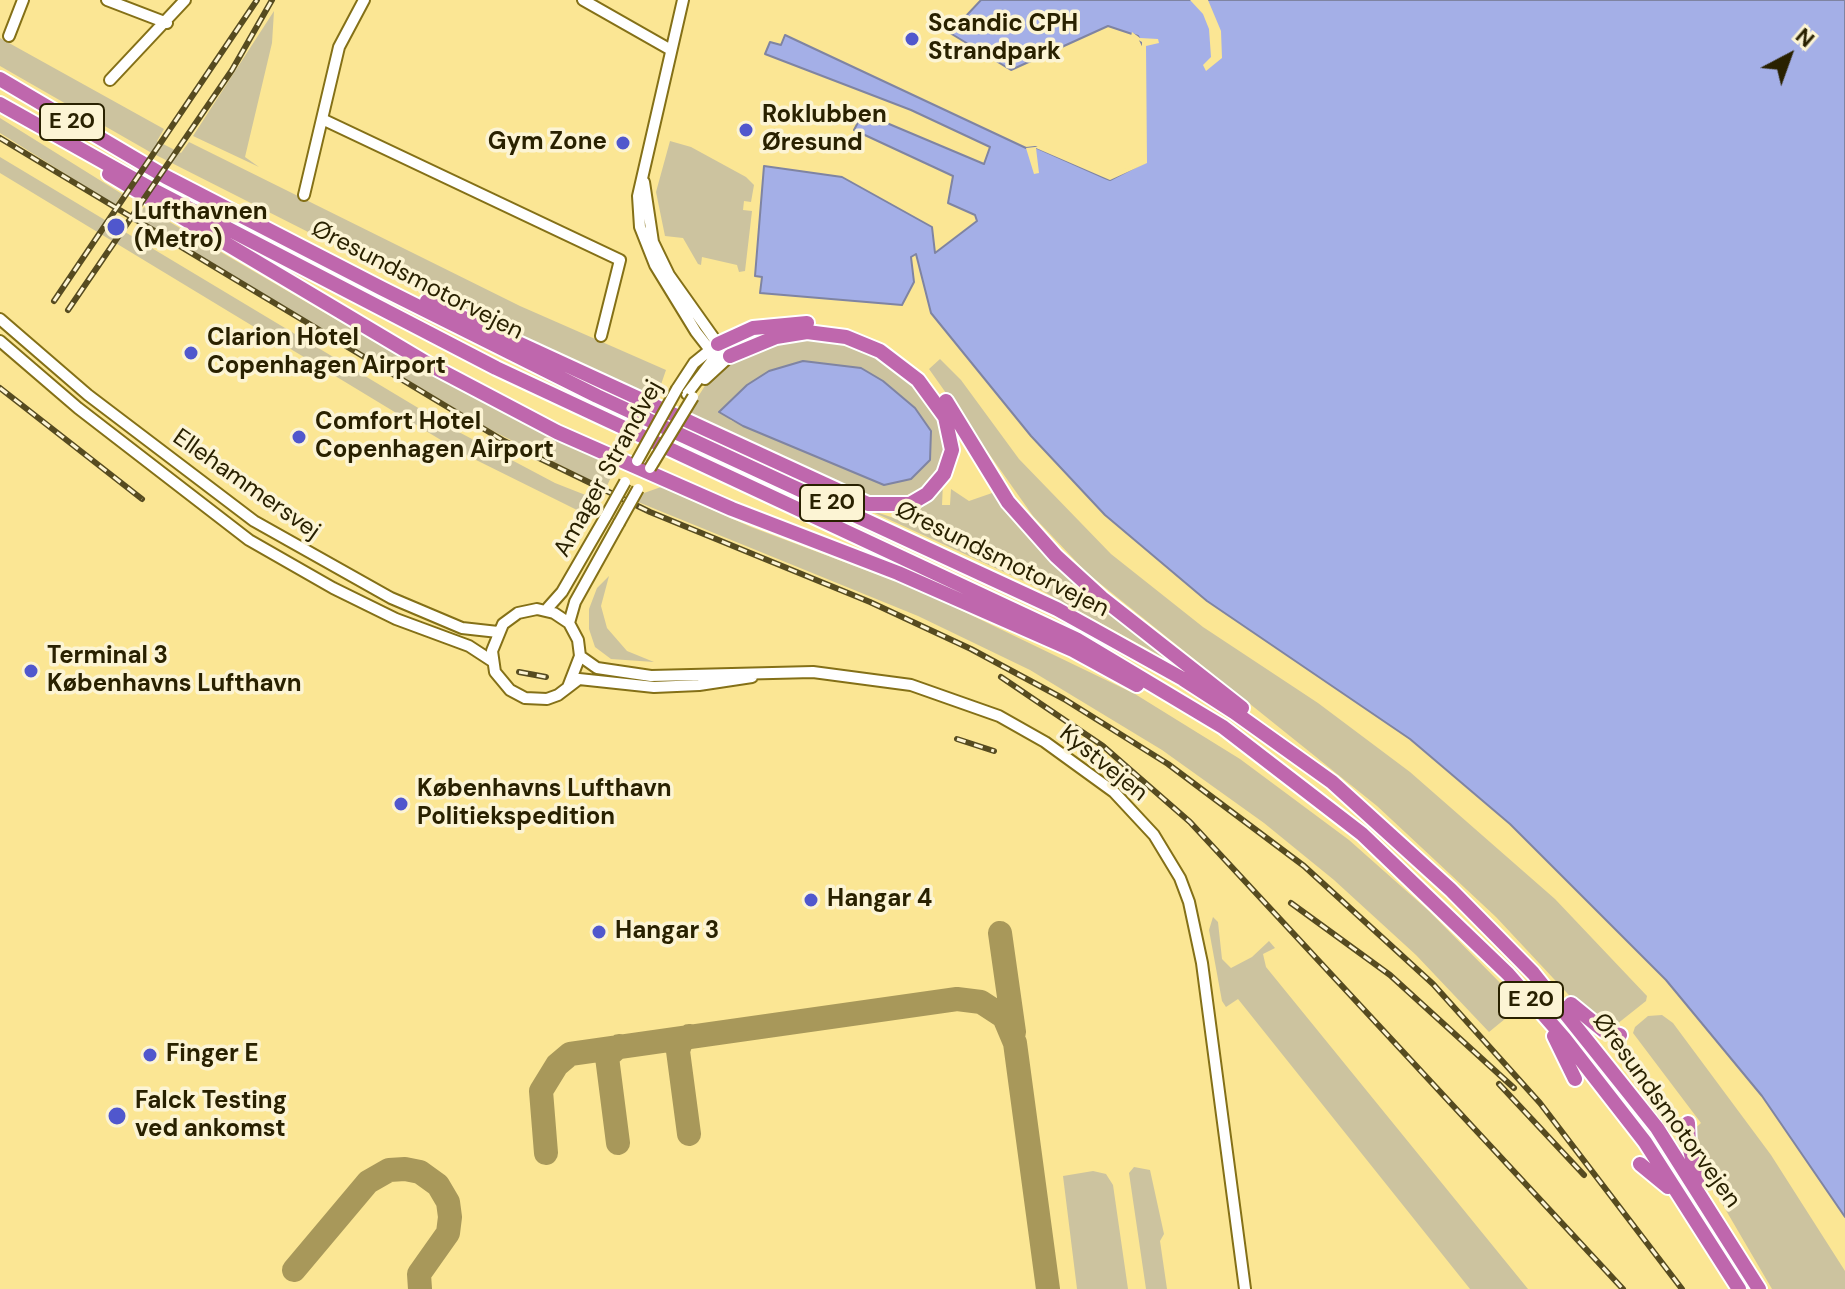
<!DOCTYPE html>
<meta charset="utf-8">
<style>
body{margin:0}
#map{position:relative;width:1845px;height:1289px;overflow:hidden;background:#fbe694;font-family:"DM Sans",sans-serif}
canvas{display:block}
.north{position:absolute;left:1749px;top:16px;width:80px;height:80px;-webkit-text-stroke:6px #fcf4d4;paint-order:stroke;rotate:41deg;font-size:22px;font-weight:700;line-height:32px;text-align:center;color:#292100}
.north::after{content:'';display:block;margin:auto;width:28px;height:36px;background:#292100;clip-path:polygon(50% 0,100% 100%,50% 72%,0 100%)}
</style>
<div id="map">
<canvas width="1845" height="1289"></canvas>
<div class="north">N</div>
</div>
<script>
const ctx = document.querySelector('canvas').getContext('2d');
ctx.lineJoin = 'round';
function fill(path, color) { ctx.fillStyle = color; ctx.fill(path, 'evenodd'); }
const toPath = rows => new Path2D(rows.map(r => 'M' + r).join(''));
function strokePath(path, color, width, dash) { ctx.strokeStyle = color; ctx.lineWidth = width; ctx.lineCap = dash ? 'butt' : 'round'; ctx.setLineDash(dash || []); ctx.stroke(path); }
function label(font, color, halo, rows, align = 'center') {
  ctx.font = font + ' "DM Sans",sans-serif'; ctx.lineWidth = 7; ctx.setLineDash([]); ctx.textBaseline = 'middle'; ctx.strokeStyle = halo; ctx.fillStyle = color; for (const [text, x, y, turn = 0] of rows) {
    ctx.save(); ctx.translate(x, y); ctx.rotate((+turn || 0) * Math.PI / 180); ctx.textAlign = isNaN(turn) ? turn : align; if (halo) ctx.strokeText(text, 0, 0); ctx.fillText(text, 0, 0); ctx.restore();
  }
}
const green = toPath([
 [274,11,272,43,245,157,259,167,193,136],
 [0,38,164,129,157,141,181,153,189,142,520,306,666,370,656,399,411,284,150,152,0,66],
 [0,118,122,194,115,205,0,133],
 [670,141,691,147,746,177,754,185,751,202,744,201,743,210,752,211,745,271,739,272,737,265,702,257,701,265,698,264,683,238,665,236,656,192],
 [0,157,455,430,555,483,588,496,583,513,464,454,0,173],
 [144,207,395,354,603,460,613,473,606,488,493,431,137,218],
 [795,340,839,342,864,350,881,358,914,386,938,418,943,434,944,456,935,476,921,489,905,496,883,498,862,494,687,414,708,381,727,364,752,351],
 [803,361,883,381,915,408,931,431,911,479,883,485,730,420,747,385,769,371],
 [940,359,961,380,1019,459,1111,554,1203,627,1318,703,1410,772,1555,899,1647,996,1646,1001,1612,1028,1607,1028,1581,1008,1496,917,1377,806,1087,573,1033,516,929,369],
 [943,483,942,505,950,505,951,489,969,501,995,492,1184,669,1028,583,864,508,900,520,902,514,894,510],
 [661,487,751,527,919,590,1135,694,1240,759,1349,840,1429,911,1522,1005,1489,1032,1416,955,1334,880,1264,823,1162,750,1030,670,918,616,638,502,644,493],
 [609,576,601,606,607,628,627,651,654,662,611,659,595,647,589,629,589,609,597,588],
 [1213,917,1218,922,1222,959,1231,968,1252,957,1269,941,1275,948,1263,954,1266,967,1528,1289,1470,1289,1238,999,1226,1007,1222,1001,1209,930],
 [1662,1015,1673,1023,1771,1155,1845,1271,1845,1289,1772,1289,1700,1166,1691,1132,1701,1123,1633,1033,1635,1027,1648,1016],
 [1134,1167,1150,1170,1164,1234,1160,1241,1167,1289,1146,1289,1129,1173],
 [1093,1171,1106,1174,1113,1185,1128,1289,1077,1289,1063,1176]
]);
const water = toPath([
 [981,0,1845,0,1845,1217,1762,1096,1666,980,1510,824,1410,739,1207,601,1105,515,1031,436,931,313,916,254,911,257,914,282,902,305,760,293,762,277,755,276,764,166,842,177,932,227,935,253,977,221,975,215,948,203,953,176,854,130,863,113,984,164,990,147,911,110,765,54,770,42,781,45,785,35,1026,148,1035,147,1105,178,1110,180,1145,162,1143,46,1138,36,1108,26,1011,70,950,33,981,0],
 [803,361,861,368,883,381,915,408,931,431,930,460,911,479,884,485,743,426,719,412,747,385,769,371,803,361]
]);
const pier = toPath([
 [1190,0,1208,0,1221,31,1222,58,1206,71,1203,65,1211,57,1209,29,1203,14],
 [1132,32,1140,38,1158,39,1159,43,1146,46,1147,163,1110,180,1036,148,1039,173,1034,174,1026,148,1035,147,1042,147,1111,176,1141,160,1142,42,1131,36]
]);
const taxiway = toPath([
 [1000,933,1014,1032],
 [689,1134,678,1051,681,1042,689,1036],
 [618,1143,607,1057,619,1046],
 [546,1153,541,1091,557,1065,570,1054,957,999,981,1002,1004,1017,1015,1043,1048,1289],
 [294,1270,368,1182,389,1170,405,1169,420,1172,438,1185,448,1202,450,1217,448,1233,419,1274,420,1289]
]);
const minor = toPath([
 [107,0,167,23],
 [583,0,671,50],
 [683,0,638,196,640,227,655,265,696,332,710,350,730,356],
 [9,36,23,0],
 [110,80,185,0],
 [322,119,620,260,601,336],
 [644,182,653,242,669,275,718,344,718,353,687,394],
 [304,195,339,47,364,0],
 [0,319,88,395,254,521,391,598,462,628,498,632],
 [0,341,78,408,249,540,333,588,396,619,469,646,492,661],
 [705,379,730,356],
 [677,389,694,363,715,346],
 [546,610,562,592,606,516],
 [569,623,575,602,619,523],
 [580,656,597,668,651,676,813,672,911,685,999,716,1045,742,1114,792,1154,835,1180,878,1189,902,1202,963,1245,1289],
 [568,687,580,656,578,640,569,623,554,613,537,609,518,613,503,624,492,651,495,672,510,690,525,698,547,699,558,695,579,679,654,687,699,685,752,677]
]);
const highway = toPath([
 [0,79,166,177,381,288,597,396,1057,609,1183,679,1234,712,1332,782,1451,890,1533,973,1657,1128,1759,1289],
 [0,104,157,192,496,368,1076,639,1223,727,1362,834,1508,974,1564,1038,1645,1142,1739,1289],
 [109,174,430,365,557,432,732,509,898,573,1073,650,1137,685],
 [427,301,868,504,910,504,927,494,944,474,952,450,945,417,918,380,880,351,846,337,807,332,776,337,730,356],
 [718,344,753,328,807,323],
 [946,401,1008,502,1056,556,1102,598,1242,708],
 [1571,1004,1604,1031,1620,1035],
 [1554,1036,1575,1079],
 [1688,1123,1689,1145,1698,1185],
 [1640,1164,1668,1187]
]);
const rail = toPath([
 [0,138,504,441,650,512,870,602,971,649,1064,699,1168,764,1304,866,1433,984,1540,1103,1682,1289],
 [54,301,257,0],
 [68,310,232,70,272,0],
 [0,388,142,499],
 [519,672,546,677],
 [1001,677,1103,746,1190,822,1623,1289],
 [957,739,994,751],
 [1291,903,1390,975,1514,1088],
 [1499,1084,1584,1175]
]);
const minorBridge = toPath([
 [637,461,677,389],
 [650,468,693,397],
 [606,516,625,482],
 [619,523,638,489]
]);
const markers = [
 [912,39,8,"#5057cd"],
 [746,130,8,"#5057cd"],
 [623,143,8,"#5057cd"],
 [116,227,10,"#5057cd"],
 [191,353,8,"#5057cd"],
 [299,437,8,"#5057cd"],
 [31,671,8,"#5057cd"],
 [401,804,8,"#5057cd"],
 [811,900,8,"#5057cd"],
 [599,932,8,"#5057cd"],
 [150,1055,8,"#5057cd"],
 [117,1116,10,"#5057cd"]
];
const shields = [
 [72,122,64],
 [832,503,64],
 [1531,1000,64]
];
const shieldNames = [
 ["E 20",72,122],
 ["E 20",832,503],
 ["E 20",1531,1000]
];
const poiNames = [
 ["Scandic CPH",928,25],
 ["Strandpark",928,53],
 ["Roklubben",762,116],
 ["Øresund",762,144],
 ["Gym Zone",607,143,"right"],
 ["Lufthavnen",134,213],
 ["(Metro)",134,241],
 ["Clarion Hotel",207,339],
 ["Copenhagen Airport",207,367],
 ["Comfort Hotel",315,423],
 ["Copenhagen Airport",315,451],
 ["Terminal 3",47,657],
 ["Københavns Lufthavn",47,685],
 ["Københavns Lufthavn",417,790],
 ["Politiekspedition",417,818],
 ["Hangar 4",827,900],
 ["Hangar 3",615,932],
 ["Finger E",166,1055],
 ["Falck Testing",135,1102],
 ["ved ankomst",135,1130]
];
const streetNames = [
 ["Øresundsmotorvejen",417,281,27],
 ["Amager Strandvej",609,469,-61],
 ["Ellehammersvej",246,485,35],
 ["Øresundsmotorvejen",1002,560,26],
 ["Kystvejen",1103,764,39],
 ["Øresundsmotorvejen",1666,1111,54]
];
fill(green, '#ccc39f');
fill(water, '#a4afe7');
strokePath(water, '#7f84a2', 2);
fill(pier, '#fbe694');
strokePath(taxiway, '#a8985a', 24);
strokePath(minor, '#847017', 14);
strokePath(highway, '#fff', 18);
strokePath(minor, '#fff', 10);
strokePath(highway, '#bf67ad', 14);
strokePath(rail, '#564b20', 6);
strokePath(rail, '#fcf4d4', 3, [9]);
strokePath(minorBridge, '#847017', 14, []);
strokePath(minorBridge, '#fff', 10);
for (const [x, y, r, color] of markers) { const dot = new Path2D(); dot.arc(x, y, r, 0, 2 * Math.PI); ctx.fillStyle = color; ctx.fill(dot); strokePath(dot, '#fcf4d4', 3); }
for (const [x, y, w] of shields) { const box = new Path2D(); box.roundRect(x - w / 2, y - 18, w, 36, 6); ctx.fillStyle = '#fcf4d4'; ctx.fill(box); strokePath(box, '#292100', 2); }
label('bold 22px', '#292100', null, shieldNames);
label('bold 24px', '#292100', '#fcf4d4', poiNames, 'left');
label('24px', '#292100', '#fcf4d4', streetNames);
</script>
